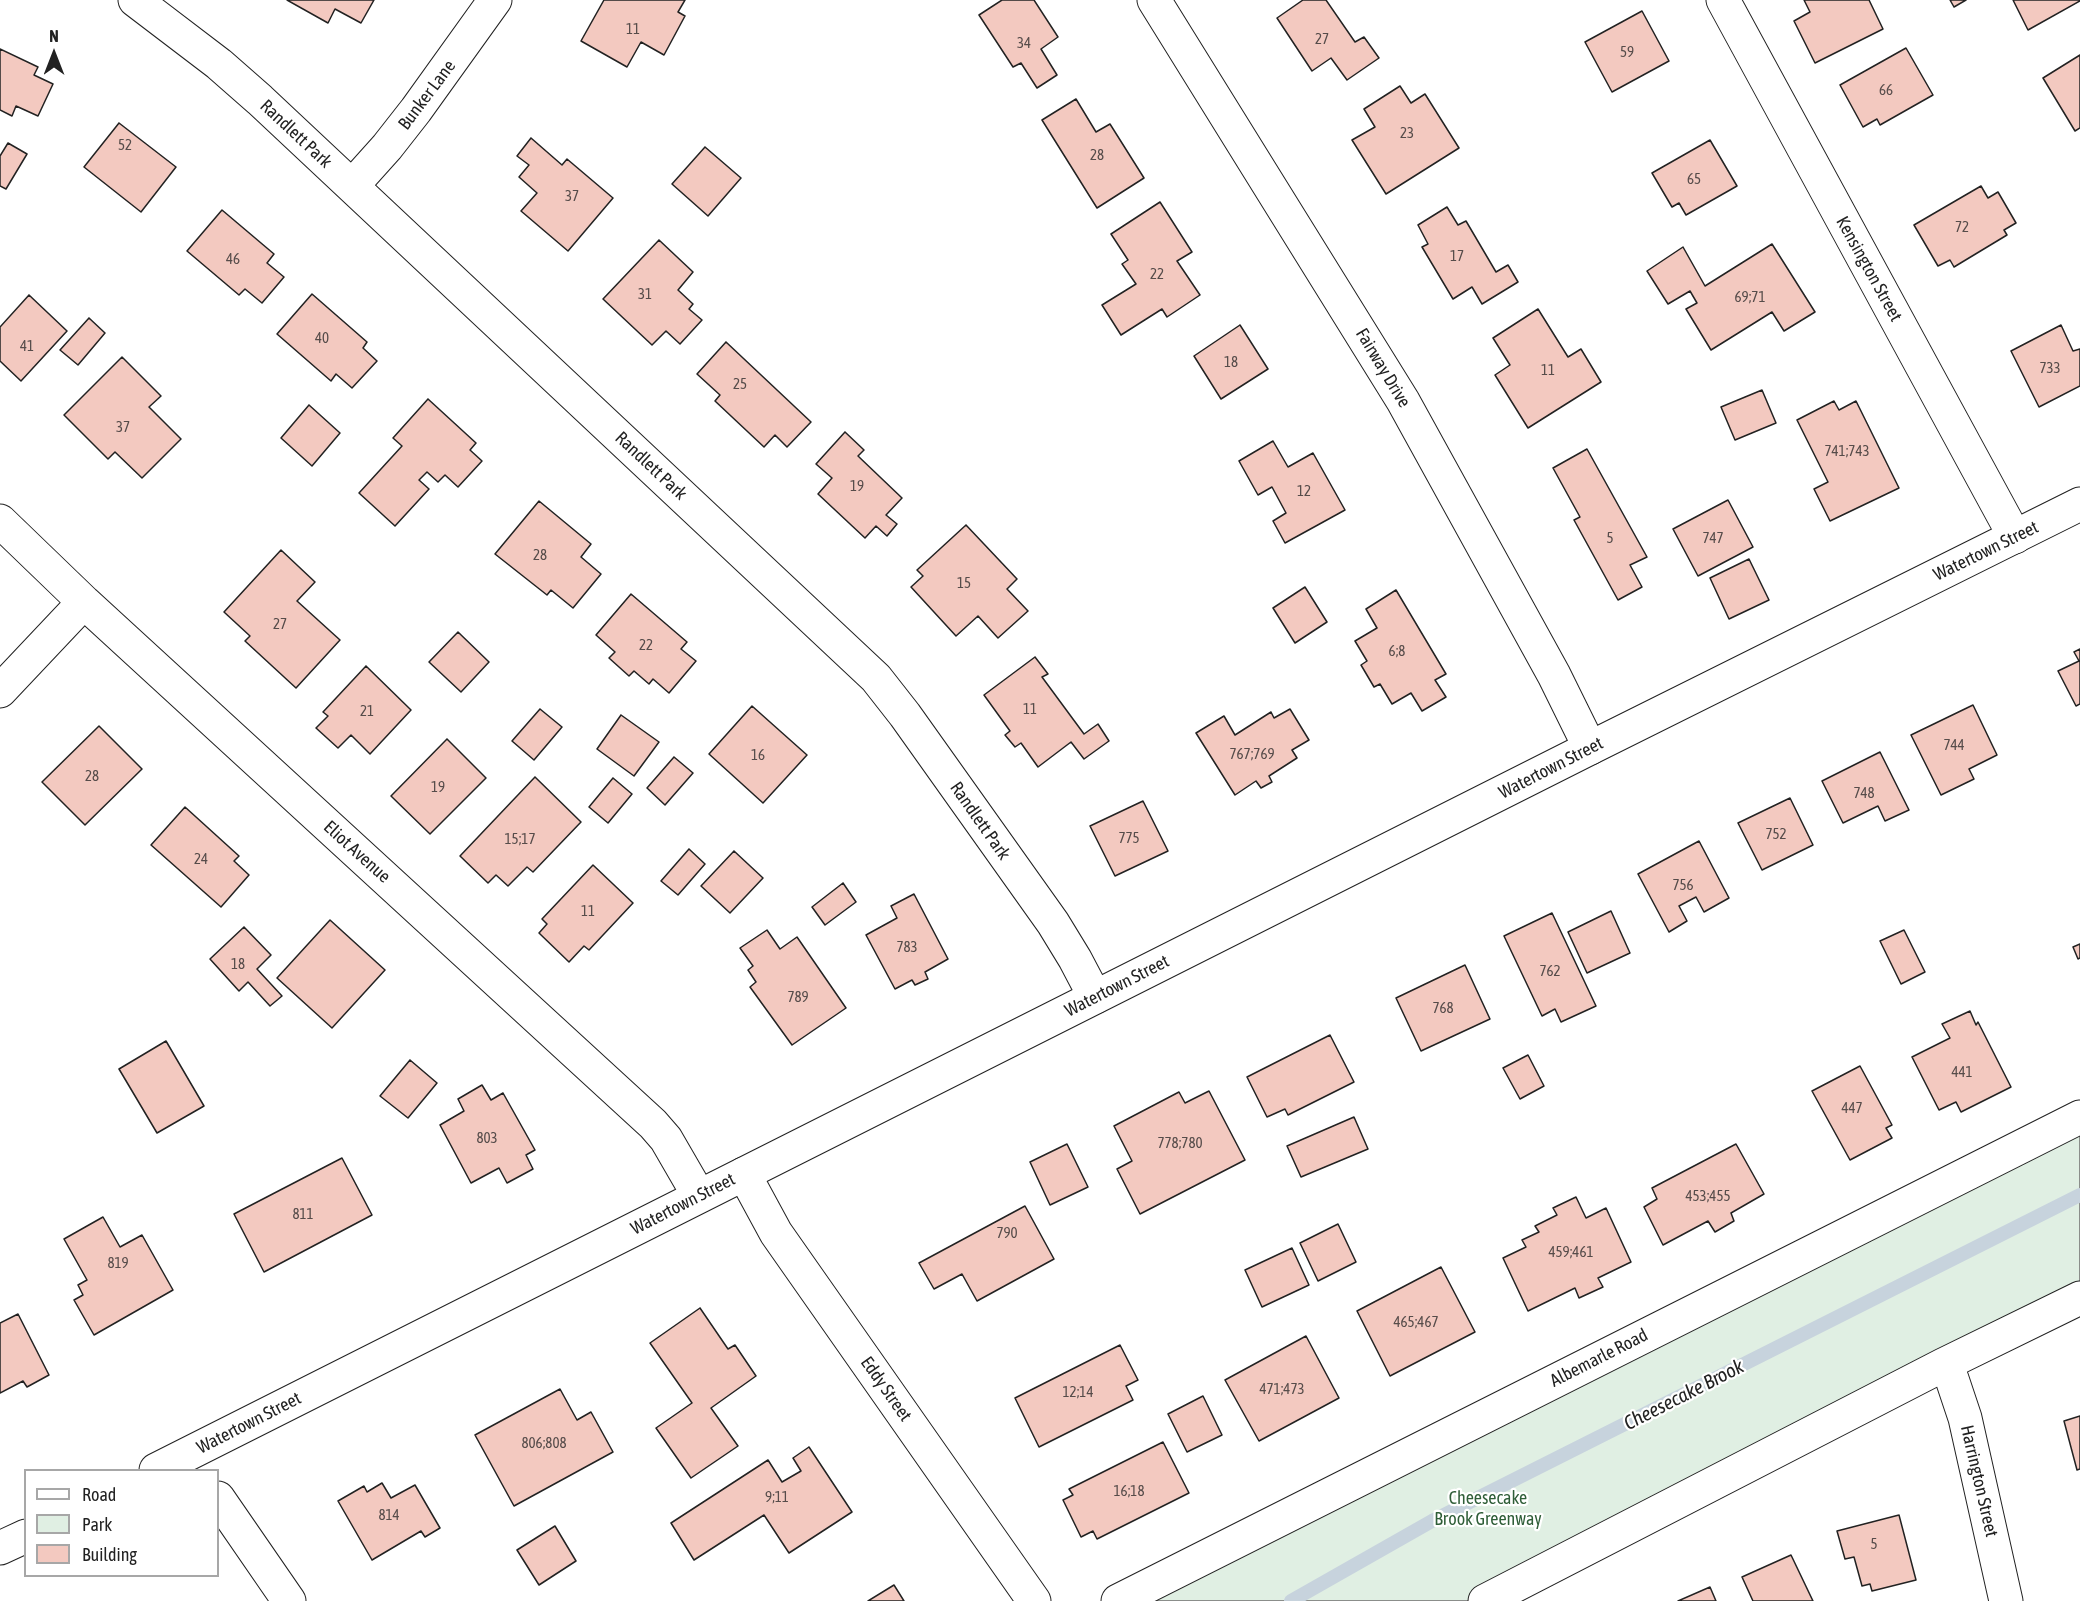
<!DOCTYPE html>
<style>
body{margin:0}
#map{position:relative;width:2080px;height:1601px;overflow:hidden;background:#fff;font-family:"Asap Condensed",sans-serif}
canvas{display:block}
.legend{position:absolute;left:24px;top:1469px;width:195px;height:108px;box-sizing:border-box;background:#fff;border:2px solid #a7a7a7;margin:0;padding:8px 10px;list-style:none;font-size:18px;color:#222}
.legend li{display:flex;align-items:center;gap:12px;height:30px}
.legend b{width:30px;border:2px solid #a7a7a7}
.north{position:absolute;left:24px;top:24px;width:60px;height:60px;-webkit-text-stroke:4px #fff;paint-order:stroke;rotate:0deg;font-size:16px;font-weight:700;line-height:24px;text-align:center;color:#222}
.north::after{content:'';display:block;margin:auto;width:21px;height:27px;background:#222;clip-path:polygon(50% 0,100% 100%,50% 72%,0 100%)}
</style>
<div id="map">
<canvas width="2080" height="1601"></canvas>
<ul class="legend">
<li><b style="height:8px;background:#fff"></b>Road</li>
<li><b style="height:16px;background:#e0efe3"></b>Park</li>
<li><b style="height:16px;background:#f3c9c0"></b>Building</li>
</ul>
<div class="north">N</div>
</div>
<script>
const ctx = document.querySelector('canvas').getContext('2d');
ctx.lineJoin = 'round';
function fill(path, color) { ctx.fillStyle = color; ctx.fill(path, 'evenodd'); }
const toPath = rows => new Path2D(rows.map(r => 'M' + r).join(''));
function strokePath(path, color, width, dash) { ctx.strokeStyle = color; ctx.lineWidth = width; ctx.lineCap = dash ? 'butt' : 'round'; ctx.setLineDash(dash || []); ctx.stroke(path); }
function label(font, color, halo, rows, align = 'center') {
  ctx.font = font + ' "Asap Condensed",sans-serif'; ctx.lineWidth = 4.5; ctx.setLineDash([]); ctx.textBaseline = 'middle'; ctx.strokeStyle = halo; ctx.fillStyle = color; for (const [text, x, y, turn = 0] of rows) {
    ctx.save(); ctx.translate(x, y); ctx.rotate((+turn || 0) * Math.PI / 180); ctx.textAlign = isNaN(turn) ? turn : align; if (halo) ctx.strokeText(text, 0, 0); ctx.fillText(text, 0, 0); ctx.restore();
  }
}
const green = toPath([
 [2080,1114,2080,1297,1489,1601,1123,1601,2080,1114]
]);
const stream = toPath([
 [1291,1601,1432,1521,2080,1195]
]);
const building = toPath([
 [287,0,374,0,361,23,335,9,328,23,287,0],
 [604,0,685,0,678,12,685,16,664,55,641,42,627,67,581,41,604,0],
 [1002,0,1034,0,1058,37,1041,49,1057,75,1037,88,1021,63,1013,67,979,15,1002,0],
 [1303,0,1326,0,1355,42,1364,37,1379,58,1347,80,1331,58,1312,71,1277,18,1303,0],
 [1804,0,1869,0,1883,29,1815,63,1794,21,1810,12,1804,0],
 [1950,0,1966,0,1954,7,1950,0],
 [2013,0,2080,0,2080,1,2028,30,2013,0],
 [1642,11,1669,61,1612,92,1585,42,1642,11],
 [1906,48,1933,95,1880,125,1877,119,1863,127,1840,85,1906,48],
 [0,49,38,67,34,75,53,84,38,116,16,106,12,116,0,110,0,49],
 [2080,55,2080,128,2075,131,2043,78,2080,55],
 [1400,86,1411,103,1425,94,1459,148,1386,194,1352,140,1375,127,1364,109,1400,86],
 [1076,99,1096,132,1110,124,1144,178,1097,208,1042,120,1076,99],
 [119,123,176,167,141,212,84,167,119,123],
 [531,138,562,165,567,159,613,198,568,251,521,211,537,193,519,177,529,165,517,156,531,138],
 [1710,140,1737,186,1686,215,1679,203,1672,207,1652,173,1710,140],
 [8,143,27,154,6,189,0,186,0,156,8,143],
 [705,147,741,178,708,216,672,184,705,147],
 [1981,186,1988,198,1998,192,2016,223,2004,230,2007,235,1954,267,1950,260,1938,266,1914,225,1981,186],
 [1160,202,1192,252,1177,261,1200,295,1167,317,1162,309,1121,335,1102,305,1136,284,1122,264,1128,260,1111,234,1160,202],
 [1447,207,1458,225,1466,221,1496,272,1508,265,1518,282,1482,304,1472,287,1453,299,1422,247,1428,244,1418,225,1447,207],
 [222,210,274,254,267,263,284,277,262,303,245,289,239,295,187,251,222,210],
 [659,240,693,272,678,290,693,304,689,309,702,320,680,344,666,331,652,345,603,299,659,240],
 [1772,244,1815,312,1784,331,1772,312,1711,350,1686,309,1697,303,1690,291,1668,304,1647,271,1683,247,1705,286,1772,244],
 [312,294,367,342,363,348,377,361,352,388,336,374,331,381,277,334,312,294],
 [29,295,67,331,21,381,0,361,0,327,29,295],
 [1538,309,1568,357,1581,349,1601,382,1528,428,1495,375,1510,365,1493,338,1538,309],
 [89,318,105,333,78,365,60,350,89,318],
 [1240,325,1268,369,1221,399,1194,356,1240,325],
 [2061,325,2073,351,2080,349,2080,386,2039,407,2011,351,2061,325],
 [726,342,811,422,787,447,775,435,764,447,715,401,720,395,697,374,726,342],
 [122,357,161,396,149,407,181,439,142,478,115,452,108,459,64,415,122,357],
 [1762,390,1776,423,1735,440,1721,407,1762,390],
 [428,399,476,443,470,450,482,461,458,487,445,475,438,482,427,472,419,480,429,489,395,526,359,493,402,446,393,438,428,399],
 [1834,401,1839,410,1856,401,1899,488,1830,521,1814,489,1828,482,1797,420,1834,401],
 [309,405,340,433,312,466,281,438,309,405],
 [845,432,864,450,858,456,902,498,886,515,897,524,887,536,876,526,865,538,818,494,832,478,816,464,845,432],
 [1273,441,1288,467,1313,453,1345,510,1285,543,1273,521,1286,513,1272,487,1258,495,1239,461,1273,441],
 [1587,449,1647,557,1630,565,1642,587,1618,600,1574,520,1580,517,1553,468,1587,449],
 [1728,500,1753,547,1698,576,1673,529,1728,500],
 [539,501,591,544,581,557,601,574,573,608,551,590,547,595,495,554,539,501],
 [966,525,1017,579,1007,589,1028,611,998,638,978,616,956,636,911,587,923,576,917,570,966,525],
 [281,550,315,582,297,601,340,640,296,688,245,641,250,636,224,612,281,550],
 [1749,559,1769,600,1729,619,1710,578,1749,559],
 [1305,587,1327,622,1295,643,1273,608,1305,587],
 [1396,590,1446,674,1435,680,1446,697,1422,711,1411,693,1392,704,1380,684,1374,687,1361,665,1367,661,1355,641,1377,628,1366,609,1396,590],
 [631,594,687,642,681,649,696,661,669,693,653,679,649,684,634,671,629,676,609,658,615,652,596,635,631,594],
 [458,632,489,662,461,692,429,662,458,632],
 [2080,649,2080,704,2076,706,2058,671,2079,661,2074,652,2080,649],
 [1035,657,1048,674,1042,677,1084,734,1098,724,1109,741,1084,759,1071,742,1038,767,1021,743,1015,747,1005,735,1010,731,984,695,1035,657],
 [366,666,411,710,370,754,351,735,338,748,316,728,328,716,323,712,366,666],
 [1973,705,1997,755,1969,769,1974,779,1941,795,1911,735,1973,705],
 [752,706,807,755,763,803,709,754,752,706],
 [540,709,562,727,534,760,512,741,540,709],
 [1290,709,1309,740,1292,750,1297,758,1269,776,1272,782,1261,788,1256,781,1235,795,1196,733,1224,716,1235,735,1271,712,1274,718,1290,709],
 [621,715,659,742,634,776,597,749,621,715],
 [99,726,142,769,85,825,42,782,99,726],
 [447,739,486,778,430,834,391,796,447,739],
 [1880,752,1909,810,1885,821,1878,806,1843,823,1822,781,1880,752],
 [674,757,693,773,665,805,647,788,674,757],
 [535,777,581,822,533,872,527,867,508,886,496,875,488,883,460,856,535,777],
 [613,778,632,794,608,823,589,807,613,778],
 [1790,798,1813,845,1762,870,1738,823,1790,798],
 [1143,801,1168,851,1115,876,1090,826,1143,801],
 [185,807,239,856,234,861,249,875,221,907,151,845,185,807],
 [1699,841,1729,898,1704,912,1696,897,1679,906,1687,921,1669,932,1638,874,1699,841],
 [689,849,705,864,678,895,661,881,689,849],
 [734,851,763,878,730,913,701,886,734,851],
 [593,865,633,903,589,950,584,946,569,962,539,933,547,924,542,919,593,865],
 [843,883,856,902,825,925,812,907,843,883],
 [914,894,948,959,925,972,928,979,915,985,912,980,895,989,866,935,897,918,891,906,914,894],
 [1611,911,1630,953,1587,973,1568,932,1611,911],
 [1552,913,1596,1006,1561,1022,1555,1009,1542,1016,1504,936,1552,913],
 [330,920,385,970,332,1028,277,978,330,920],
 [244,927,271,955,257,969,282,996,270,1006,248,982,239,991,210,959,244,927],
 [767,930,780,949,797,937,846,1008,792,1045,750,987,756,982,748,970,753,966,740,948,767,930],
 [1904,930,1925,972,1901,984,1880,941,1904,930],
 [2080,944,2080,958,2078,959,2073,947,2080,944],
 [1465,965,1490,1019,1421,1051,1396,998,1465,965],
 [1970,1011,1976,1025,1978,1022,2011,1087,1961,1112,1956,1102,1939,1110,1912,1057,1950,1038,1942,1024,1970,1011],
 [1330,1035,1354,1082,1288,1115,1285,1109,1267,1117,1247,1077,1330,1035],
 [166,1041,204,1106,157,1133,119,1069,166,1041],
 [1528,1055,1544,1086,1520,1099,1503,1068,1528,1055],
 [410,1060,437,1083,408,1118,380,1096,410,1060],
 [1860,1066,1892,1125,1886,1128,1892,1138,1850,1160,1812,1091,1860,1066],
 [482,1085,491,1100,503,1093,535,1150,526,1155,533,1169,507,1183,499,1168,471,1183,440,1125,464,1111,458,1099,482,1085],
 [1209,1091,1245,1160,1140,1214,1117,1169,1132,1161,1114,1126,1179,1092,1185,1103,1209,1091],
 [1354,1117,1368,1149,1301,1177,1287,1146,1354,1117],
 [1067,1144,1088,1187,1050,1205,1030,1162,1067,1144],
 [1736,1144,1764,1194,1731,1213,1734,1221,1715,1232,1708,1221,1663,1245,1644,1207,1657,1199,1652,1188,1736,1144],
 [342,1158,372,1215,264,1272,234,1214,342,1158],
 [1576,1197,1586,1218,1606,1208,1631,1262,1598,1278,1603,1287,1579,1298,1575,1288,1528,1311,1503,1258,1526,1247,1522,1240,1539,1232,1535,1226,1557,1215,1553,1208,1576,1197],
 [1025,1206,1054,1259,977,1301,962,1274,934,1289,919,1263,1025,1206],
 [103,1217,120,1247,142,1235,173,1290,94,1335,74,1300,83,1295,78,1285,87,1280,64,1239,103,1217],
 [1338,1224,1356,1262,1318,1281,1300,1243,1338,1224],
 [1292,1248,1309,1285,1262,1307,1245,1270,1292,1248],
 [1441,1267,1475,1332,1390,1376,1357,1311,1441,1267],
 [700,1308,728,1349,735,1345,756,1376,711,1408,738,1446,691,1478,656,1428,692,1403,650,1343,700,1308],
 [18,1314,49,1375,27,1387,23,1381,0,1393,0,1323,18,1314],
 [1306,1336,1339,1398,1259,1441,1225,1380,1306,1336],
 [1120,1345,1138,1380,1126,1386,1133,1400,1039,1447,1015,1398,1120,1345],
 [560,1389,577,1420,591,1412,613,1452,514,1506,475,1435,560,1389],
 [1203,1396,1222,1435,1187,1452,1168,1414,1203,1396],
 [2080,1416,2080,1469,2077,1470,2064,1421,2080,1416],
 [1163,1442,1189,1493,1097,1539,1093,1531,1081,1537,1063,1500,1073,1495,1069,1489,1163,1442],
 [809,1447,852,1512,789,1553,764,1515,694,1560,671,1523,768,1460,782,1482,801,1471,793,1458,809,1447],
 [382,1483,391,1498,415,1485,440,1528,425,1537,421,1531,372,1560,338,1501,364,1486,367,1492,382,1483],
 [1899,1515,1916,1580,1872,1591,1870,1584,1862,1586,1854,1557,1845,1559,1837,1531,1899,1515],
 [555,1526,576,1561,539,1585,517,1550,555,1526],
 [1791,1555,1813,1601,1753,1601,1742,1577,1791,1555],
 [894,1585,904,1601,868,1601,894,1585],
 [1710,1587,1716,1601,1678,1601,1710,1587]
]);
const street = toPath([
 [135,0,219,64,260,100,876,678,905,715,1053,923,1075,959,1095,997],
 [1154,0,1403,401,1554,675,1590,748],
 [1723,0,2015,537],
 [352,186,387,147,416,110,495,0],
 [0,521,84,602,653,1124,666,1139,699,1196],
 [0,691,84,602],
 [744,1174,776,1233,1034,1601],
 [1943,1365,1952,1379,1965,1418,2006,1601],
 [218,1498,289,1601],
 [1118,1601,2080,1117],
 [1485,1601,1943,1365,2080,1298]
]);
const primary = toPath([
 [156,1470,1590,748,2080,504],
 [0,1548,26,1536]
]);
const numberNames = [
 ["11",633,29],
 ["27",1322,39],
 ["34",1024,43],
 ["59",1627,52],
 ["66",1886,90],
 ["23",1407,133],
 ["52",125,145],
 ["28",1097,155],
 ["65",1694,179],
 ["37",572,196],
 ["72",1962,227],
 ["17",1457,256],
 ["46",233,259],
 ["22",1157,274],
 ["31",645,294],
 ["69;71",1750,297],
 ["40",322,338],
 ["41",27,346],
 ["18",1231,362],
 ["733",2050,368],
 ["11",1548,370],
 ["25",740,384],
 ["37",123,427],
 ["741;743",1847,451],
 ["19",857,486],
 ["12",1304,491],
 ["5",1610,538],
 ["747",1713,538],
 ["28",540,555],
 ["15",964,583],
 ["27",280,624],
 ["22",646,645],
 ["6;8",1397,651],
 ["11",1030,709],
 ["21",367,711],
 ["744",1954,745],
 ["767;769",1252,754],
 ["16",758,755],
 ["28",92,776],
 ["19",438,787],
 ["748",1864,793],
 ["752",1776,834],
 ["775",1129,838],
 ["15;17",520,839],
 ["24",201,859],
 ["756",1683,885],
 ["11",588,911],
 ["783",907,947],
 ["18",238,964],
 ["762",1550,971],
 ["789",798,997],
 ["768",1443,1008],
 ["441",1962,1072],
 ["447",1852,1108],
 ["803",487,1138],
 ["778;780",1180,1143],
 ["453;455",1708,1196],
 ["811",303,1214],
 ["790",1007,1233],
 ["459;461",1571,1252],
 ["819",118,1263],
 ["465;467",1416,1322],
 ["471;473",1282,1389],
 ["12;14",1078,1392],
 ["806;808",544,1443],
 ["16;18",1129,1491],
 ["9;11",777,1497],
 ["814",389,1515],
 ["5",1874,1544]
];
const streetNames = [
 ["Bunker Lane",427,95,-53],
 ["Randlett Park",296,134,43],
 ["Kensington Street",1869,269,61],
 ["Fairway Drive",1383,368,59],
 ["Randlett Park",651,466,43],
 ["Watertown Street",1986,551,-26],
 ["Watertown Street",1551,768,-27],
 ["Randlett Park",980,821,55],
 ["Eliot Avenue",357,852,42],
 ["Watertown Street",1117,986,-27],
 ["Watertown Street",683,1204,-27],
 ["Albemarle Road",1599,1358,-27],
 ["Eddy Street",886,1389,55],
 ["Watertown Street",249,1423,-27],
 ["Harrington Street",1979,1481,77]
];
const parkNames = [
 ["Cheesecake",1488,1498],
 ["Brook Greenway",1488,1519]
];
const waterNames = [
 ["Cheesecake Brook",1684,1395,-27]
];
fill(green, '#e0efe3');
strokePath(green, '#6f6f6f', 1.5);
strokePath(stream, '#c7d3dd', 14);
fill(building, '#f3c9c0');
strokePath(building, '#222', 1.5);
strokePath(street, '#222', 35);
strokePath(primary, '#222', 35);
strokePath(street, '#fff', 33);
strokePath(primary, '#fff', 33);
label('15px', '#564c4a', null, numberNames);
label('18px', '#222', '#fff', streetNames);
label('18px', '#2f5e38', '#fff', parkNames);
label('italic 20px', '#222', '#fff', waterNames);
</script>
